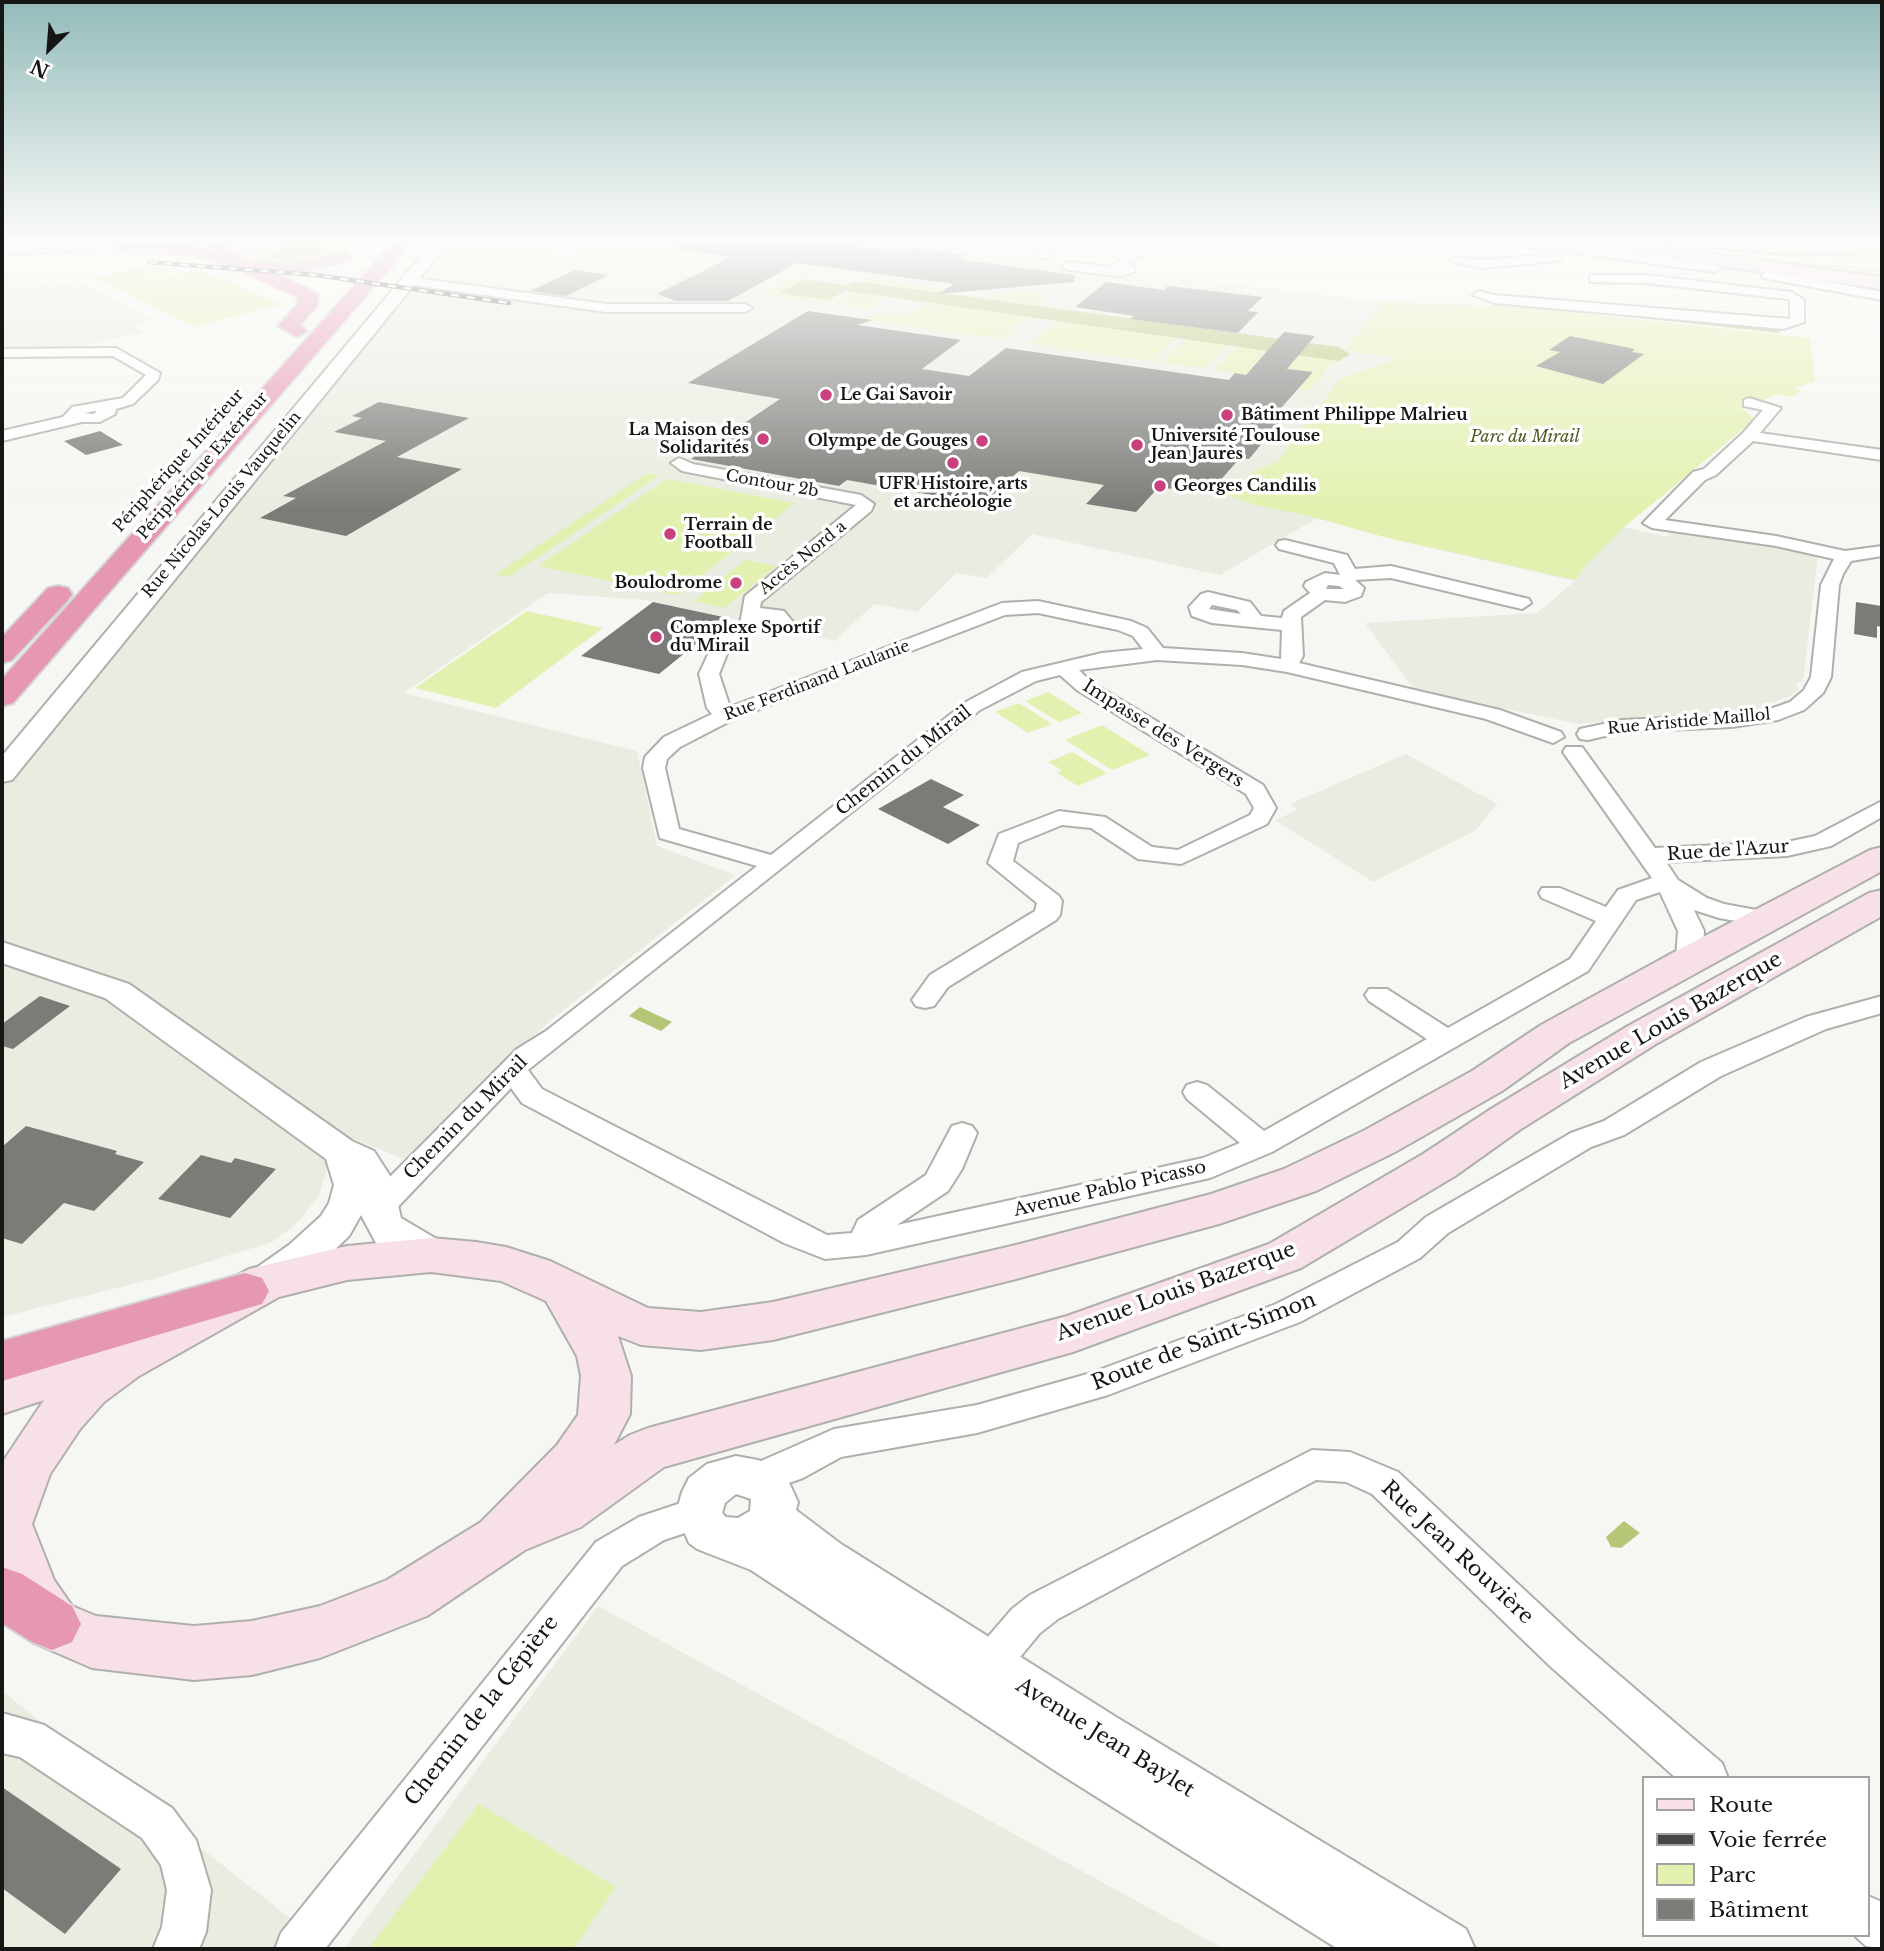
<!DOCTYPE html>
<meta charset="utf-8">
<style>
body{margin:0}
#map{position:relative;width:1884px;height:1951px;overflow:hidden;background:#f6f7f2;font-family:"Libre Baskerville",serif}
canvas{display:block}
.frame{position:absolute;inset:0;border:4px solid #161615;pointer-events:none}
.legend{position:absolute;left:1642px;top:1776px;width:228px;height:161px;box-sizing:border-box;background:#fff;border:2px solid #a2a2a1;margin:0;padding:9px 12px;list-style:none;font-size:21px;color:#161615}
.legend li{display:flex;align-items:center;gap:14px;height:35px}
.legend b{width:35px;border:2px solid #a2a2a1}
.north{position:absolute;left:14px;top:14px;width:70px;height:70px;-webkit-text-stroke:5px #fff;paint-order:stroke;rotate:205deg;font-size:19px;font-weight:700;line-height:28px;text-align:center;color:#161615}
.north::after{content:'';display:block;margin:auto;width:24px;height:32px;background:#161615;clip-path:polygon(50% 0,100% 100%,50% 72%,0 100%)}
</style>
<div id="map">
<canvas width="1884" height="1951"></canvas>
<div class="frame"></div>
<ul class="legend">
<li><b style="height:9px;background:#f8e0e8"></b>Route</li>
<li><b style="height:9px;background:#464644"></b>Voie ferrée</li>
<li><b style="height:19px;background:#e2f1af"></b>Parc</li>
<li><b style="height:19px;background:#7b7c78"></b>Bâtiment</li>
</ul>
<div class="north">N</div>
</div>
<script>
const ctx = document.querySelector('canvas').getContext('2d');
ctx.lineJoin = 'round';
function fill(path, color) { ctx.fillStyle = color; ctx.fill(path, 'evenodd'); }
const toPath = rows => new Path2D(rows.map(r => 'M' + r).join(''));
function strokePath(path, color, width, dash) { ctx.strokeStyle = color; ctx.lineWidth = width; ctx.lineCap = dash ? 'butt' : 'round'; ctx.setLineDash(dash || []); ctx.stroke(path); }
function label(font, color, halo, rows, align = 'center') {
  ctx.font = font + ' "Libre Baskerville",serif'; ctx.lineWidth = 7; ctx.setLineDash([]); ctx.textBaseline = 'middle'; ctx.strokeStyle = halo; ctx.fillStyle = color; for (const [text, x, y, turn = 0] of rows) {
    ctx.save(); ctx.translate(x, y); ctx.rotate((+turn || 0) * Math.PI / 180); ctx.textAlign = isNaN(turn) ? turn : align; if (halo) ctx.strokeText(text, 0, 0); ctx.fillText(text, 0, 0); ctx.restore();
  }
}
const built = toPath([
 [459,238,512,238,565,253,630,238,864,238,1363,300,1522,307,1810,338,1815,381,1741,408,1755,419,1624,527,1668,537,1671,528,1818,554,1803,682,1798,682,1796,687,1800,688,1790,696,1755,709,1578,724,1415,690,1365,623,1537,613,1575,581,1388,538,1317,518,1220,575,1032,534,987,578,956,573,917,612,874,604,835,641,646,600,548,593,404,693,637,751,657,846,736,875,552,1019,404,1159,337,1132,319,1196,295,1225,272,1242,153,1279,2,1317,2,779,438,256],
 [2,265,50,287,78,280,154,320,133,326,143,332,72,348,3,351],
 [1406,754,1497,804,1475,831,1373,882,1275,820,1298,810,1290,804],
 [598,1606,1224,1949,344,1949],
 [2,1691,329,1949,2,1949]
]);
const green = toPath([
 [318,238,358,238,342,254,325,262,263,264,251,258,257,251,266,247],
 [310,245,330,253,316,259,290,262,273,260,274,251],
 [1586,238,1825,264,1880,268,1873,280],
 [1617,238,1851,252,1882,244,1882,263,1765,255],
 [154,265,173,273,113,287,93,278],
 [200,269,282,305,194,326,114,288],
 [790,277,852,286,822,304,764,295],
 [872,278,946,289,937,295,862,285],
 [1032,289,1048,304,1045,306,978,297],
 [860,290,891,294,867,309,833,304],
 [934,297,957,298,1039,309,1000,339,868,321,881,313,906,316],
 [1380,302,1522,307,1810,338,1815,381,1795,388,1801,390,1793,397,1778,394,1741,408,1755,419,1623,528,1584,567,1576,580,1388,538,1306,515,1259,506,1215,491,1235,485,1253,472,1278,461,1340,379,1398,358,1344,350,1378,310],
 [1067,313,1097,317,1185,329,1152,361,1029,344],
 [1195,331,1236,336,1204,368,1162,362],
 [1246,338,1342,351,1310,390,1297,388,1312,372,1255,364,1246,375,1214,370],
 [647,473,660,475,509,577,496,574],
 [667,479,795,503,676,595,538,566],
 [746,560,776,566,724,608,694,601],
 [527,611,603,628,496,708,415,688],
 [1048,692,1082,713,1059,722,1025,701],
 [1019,703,1052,724,1028,733,995,712],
 [1102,725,1150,755,1112,770,1065,740],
 [1072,752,1107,773,1078,786,1057,773,1062,770,1048,762],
 [479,1804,616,1887,574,1949,368,1949]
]);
const water = toPath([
 [299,245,317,245,331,249,324,256,305,261,281,261,269,257,274,251],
 [803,279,852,286,829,300,780,293],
 [1494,302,1771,328,1778,329,1780,333],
 [640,1007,672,1022,661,1031,629,1016],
 [1624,1521,1640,1533,1621,1548,1611,1547,1606,1537]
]);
const river = toPath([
 [854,281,1339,347,1350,354,1339,361,847,291,844,287,854,281]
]);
const building = toPath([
 [677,238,803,238,850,246,907,251,911,248,964,255,960,258,971,261,1075,275,1074,282,938,294,954,284,797,263,728,301,676,301,657,294,731,257,676,249],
 [575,270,609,275,566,296,530,291],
 [1106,282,1164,290,1168,286,1263,297,1248,311,1258,312,1238,333,1130,319,1134,316,1075,307],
 [808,311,872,320,857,325,961,340,922,369,969,376,1006,348,1229,380,1235,373,1246,375,1284,332,1315,336,1287,369,1313,372,1274,416,1283,418,1249,459,1240,458,1218,483,1193,479,1185,488,1157,489,1136,512,1086,504,1104,485,1019,471,983,504,847,480,839,486,691,459,780,399,688,383],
 [1570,336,1635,349,1632,352,1644,354,1603,384,1536,366,1560,352,1549,350],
 [379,402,469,418,397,457,462,469,346,536,260,518,296,498,283,496,386,441,334,432,362,418,352,416],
 [100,431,123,445,86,455,64,441],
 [653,602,728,618,659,674,581,656],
 [1856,602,1882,606,1882,627,1877,626,1877,638,1854,634],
 [931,779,964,795,943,807,980,825,948,844,878,809],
 [40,996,70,1006,13,1049,2,1046,2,1024],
 [26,1126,117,1151,115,1154,144,1162,94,1211,64,1203,22,1244,2,1238,2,1147],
 [201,1155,231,1163,235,1158,276,1169,230,1218,158,1199],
 [2,1787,121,1869,65,1934,2,1888]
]);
const minor = toPath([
 [1058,238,1072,238,1046,258,1038,258,1038,252,1058,238],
 [1123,238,1135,238,1147,249,1128,265,1134,266,1134,272,1120,276,1068,270,1062,266,1068,262,1111,267,1133,249,1124,244,1123,238],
 [1487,238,1520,238,1715,264,1721,268,1715,272,1493,242,1487,238],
 [1659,238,1823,246,1855,245,1869,238,1882,238,1882,241,1857,252,1823,254,1749,251,1665,242,1659,238],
 [1554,254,1560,258,1558,261,1482,268,1449,261,1455,257,1482,260,1554,254],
 [1767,271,1882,292,1882,300,1763,278,1761,275,1767,271],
 [1594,275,1646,275,1791,292,1804,300,1804,322,1783,329,1494,303,1473,295,1479,291,1494,295,1790,319,1790,301,1787,299,1646,283,1590,282,1590,276,1594,275],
 [409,277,606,304,745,304,752,308,745,312,606,312,405,284,405,278,409,277],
 [116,348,160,373,158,380,133,404,116,409,115,414,100,422,82,422,2,441,2,431,63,417,72,407,123,398,146,375,113,356,2,357,2,349,116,348],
 [97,412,93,414,84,413,95,411,97,412],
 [1749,398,1781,408,1760,433,1882,450,1882,460,1753,441,1716,475,1705,480,1665,520,1776,536,1845,551,1882,546,1882,556,1851,561,1843,574,1839,585,1831,677,1823,693,1804,710,1778,720,1732,727,1622,732,1588,740,1580,739,1577,734,1580,729,1622,720,1732,715,1773,708,1790,702,1804,690,1811,677,1821,585,1834,559,1776,546,1652,528,1643,523,1693,472,1704,469,1743,433,1763,410,1744,406,1744,400,1749,398],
 [679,458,693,464,861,495,874,504,871,511,761,602,760,608,784,611,793,622,778,633,753,632,731,644,719,674,730,707,1002,603,1038,601,1131,621,1147,628,1163,648,1242,653,1281,659,1282,630,1212,623,1192,616,1189,607,1201,594,1208,592,1250,602,1261,616,1282,618,1284,611,1310,593,1304,586,1306,582,1325,573,1340,575,1334,563,1279,549,1276,545,1279,541,1285,540,1347,555,1355,569,1391,566,1529,599,1531,603,1522,609,1391,578,1355,580,1364,588,1361,596,1345,602,1325,600,1301,617,1303,656,1299,663,1500,710,1561,732,1564,737,1553,743,1486,719,1287,672,1242,665,1157,660,1079,670,1091,682,1263,785,1276,808,1267,824,1181,864,1138,859,1091,828,1062,825,1018,843,1013,861,1059,896,1062,901,1060,915,1056,920,948,987,934,1006,925,1008,916,1006,912,1000,930,975,1035,911,1037,903,988,863,999,834,1059,811,1105,817,1152,847,1178,850,1250,815,1254,808,1246,794,1077,690,1060,675,1036,681,980,710,528,1070,542,1089,827,1235,852,1233,858,1220,926,1175,952,1126,962,1123,972,1126,977,1133,962,1169,948,1191,897,1225,1203,1158,1240,1143,1187,1099,1183,1092,1187,1085,1197,1082,1207,1085,1264,1131,1427,1039,1369,1001,1365,995,1369,989,1387,989,1448,1028,1570,959,1596,921,1542,898,1539,893,1542,888,1560,888,1606,907,1618,890,1652,878,1563,752,1566,747,1582,747,1655,848,1787,842,1815,836,1882,801,1882,817,1831,846,1787,856,1666,862,1678,880,1707,898,1724,904,1773,913,1777,918,1773,923,1764,926,1719,918,1694,910,1704,931,1702,959,1698,965,1689,967,1680,965,1676,959,1678,931,1660,892,1636,900,1588,971,1272,1152,1210,1178,866,1255,825,1259,784,1243,522,1103,511,1088,392,1213,381,1216,370,1213,366,1205,370,1197,517,1049,546,1031,757,866,660,838,643,768,645,757,664,737,712,714,707,708,699,674,716,637,740,624,745,596,856,505,682,471,671,463,679,458],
 [1328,585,1339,586,1344,589,1326,589,1328,585],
 [1212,605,1237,610,1241,614,1209,609,1212,605],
 [1038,613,1118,630,1133,636,1143,649,1102,653,1022,672,966,702,771,855,679,829,665,768,667,759,680,747,734,719,1005,615,1038,613],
 [763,620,771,620,771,621,760,622,763,620],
 [1882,996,1882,1013,1826,1029,1721,1076,1624,1135,1591,1147,1448,1233,1420,1258,1300,1322,1108,1395,977,1433,841,1457,803,1478,758,1494,745,1490,740,1479,745,1468,834,1429,977,1405,1091,1373,1276,1304,1398,1242,1426,1217,1571,1133,1604,1121,1701,1062,1806,1017,1882,996],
 [1312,1450,1350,1452,1398,1472,1578,1640,1722,1763,1728,1778,1676,1778,1550,1666,1372,1494,1346,1482,1316,1480,1058,1619,1040,1633,996,1686,982,1692,968,1686,962,1673,968,1660,1012,1609,1030,1595,1312,1450],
 [699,1497,712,1502,717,1513,712,1524,664,1540,622,1566,325,1949,275,1949,281,1933,596,1542,639,1517,699,1497],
 [2,1713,44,1725,172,1808,196,1840,211,1890,206,1932,199,1949,153,1949,162,1927,167,1890,161,1865,142,1838,20,1757,2,1753,2,1713],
 [1868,1896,1882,1902,1882,1949,1866,1946,1854,1935,1868,1935,1868,1896]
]);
const tertiary = toPath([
 [145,238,232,239,224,244,2,254,2,244,145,238],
 [436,238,452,238,12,780,2,782,2,756,436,238],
 [2,942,129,984,352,1141,374,1151,392,1179,401,1218,445,1244,451,1255,445,1266,431,1270,417,1266,376,1243,361,1215,349,1236,317,1267,280,1293,266,1297,252,1293,246,1282,252,1271,289,1245,321,1216,329,1203,334,1185,326,1159,105,998,2,963,2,942],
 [736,1456,758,1460,784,1472,798,1502,796,1510,841,1544,1116,1717,1466,1929,1475,1949,1338,1949,1057,1772,751,1570,697,1549,689,1543,676,1513,682,1492,689,1478,707,1464,736,1456],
 [736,1494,751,1499,750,1511,738,1518,726,1517,722,1513,725,1503,736,1494]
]);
const secondary = toPath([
 [265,238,313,238,304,243,238,252,216,250,207,245,216,240,238,242,265,238],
 [1548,238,1595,238,1882,277,1882,289,1557,243,1548,238],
 [1882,847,1882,871,1569,1043,1502,1091,1395,1152,1316,1191,1219,1224,1016,1279,773,1340,701,1350,641,1345,618,1336,631,1376,630,1414,614,1445,630,1435,648,1428,1067,1316,1269,1244,1423,1154,1491,1109,1628,1026,1869,893,1882,890,1882,916,1656,1044,1521,1129,1455,1176,1301,1268,1073,1352,664,1467,581,1527,525,1550,427,1616,320,1658,252,1675,194,1680,92,1668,32,1642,3,1594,2,1463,44,1400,2,1414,2,1374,112,1332,126,1336,249,1269,347,1246,431,1238,476,1242,506,1247,550,1261,648,1308,701,1312,773,1302,1016,1245,1211,1194,1284,1169,1365,1130,1472,1071,1541,1025,1676,951,1870,850,1882,847],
 [431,1272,501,1281,546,1301,577,1356,581,1376,578,1415,557,1445,481,1522,387,1580,320,1606,252,1621,194,1626,96,1616,72,1606,54,1580,32,1524,50,1474,80,1429,104,1402,139,1376,279,1297,347,1280,431,1272]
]);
const motorway = toPath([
 [397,238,416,238,13,703,2,706,2,679,397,238],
 [217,241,223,242,238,257,253,263,303,261,344,252,353,257,350,261,303,271,272,271,318,294,317,306,300,325,307,331,297,337,278,326,297,305,298,297,226,265,191,255,121,252,112,247,121,242,192,245,211,250,208,246,211,242,217,241],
 [58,586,68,588,72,594,68,600,12,660,2,663,2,637,48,588,58,586],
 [245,1273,262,1278,269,1291,262,1304,2,1381,2,1341,245,1273],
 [2,1567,22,1574,72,1606,81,1624,72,1642,52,1650,32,1642,2,1623,2,1567]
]);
const rail = toPath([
 [149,262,316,275,509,303]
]);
const markers = [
 [826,395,7,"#c8407c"],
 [1227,415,7,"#c8407c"],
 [763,439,7,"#c8407c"],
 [982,441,7,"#c8407c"],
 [1137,445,7,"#c8407c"],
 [953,463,7,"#c8407c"],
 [1160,486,7,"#c8407c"],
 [670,534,7,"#c8407c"],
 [736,583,7,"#c8407c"],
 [656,637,7,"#c8407c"]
];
const farPoinames = [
 ["Le Gai Savoir",840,395],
 ["Bâtiment Philippe Malrieu",1241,415],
 ["La Maison des",749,430,"right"],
 ["Solidarités",749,448,"right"],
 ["Université Toulouse",1151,436],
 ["Jean Jaurès",1151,454],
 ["Olympe de Gouges",968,441,"right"],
 ["UFR Histoire, arts",953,484,"center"],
 ["et archéologie",953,502,"center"],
 ["Georges Candilis",1174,486],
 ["Terrain de",684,525],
 ["Football",684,543],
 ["Boulodrome",722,583,"right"],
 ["Complexe Sportif",670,628],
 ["du Mirail",670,646]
];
const farParknames = [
 ["Parc du Mirail",1525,437]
];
const farStreetnames = [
 ["Périphérique Intérieur",179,461,-48],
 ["Périphérique Extérieur",203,466,-49],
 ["Contour 2b",772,484,10],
 ["Rue Nicolas-Louis Vauquelin",222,505,-50],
 ["Accès Nord a",803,558,-39],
 ["Rue Ferdinand Laulanie",817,681,-21],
 ["Rue Aristide Maillol",1689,722,-5]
];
const streetNames = [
 ["Impasse des Vergers",1163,734,32],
 ["Chemin du Mirail",904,761,-38],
 ["Rue de l'Azur",1728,851,-4],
 ["Chemin du Mirail",466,1118,-45],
 ["Avenue Pablo Picasso",1110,1189,-13]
];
const nearStreetnames = [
 ["Avenue Louis Bazerque",1671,1021,-30],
 ["Avenue Louis Bazerque",1176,1292,-20],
 ["Route de Saint-Simon",1204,1342,-21],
 ["Rue Jean Rouvière",1457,1553,43],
 ["Chemin de la Cépière",482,1711,-52],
 ["Avenue Jean Baylet",1105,1738,32]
];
fill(built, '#e9ece0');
fill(green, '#e2f1af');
fill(water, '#b5c676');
fill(river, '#b5c676');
fill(building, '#7b7c78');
strokePath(minor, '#afb0ab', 4);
strokePath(tertiary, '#afb0ab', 4);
strokePath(secondary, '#afb0ab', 4);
strokePath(motorway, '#d5d5d5', 4);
fill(minor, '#fff');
fill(tertiary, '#fff');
fill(secondary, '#f8e0e8');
fill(motorway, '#e697b3');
strokePath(rail, '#464644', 4.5);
strokePath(rail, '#fff', 2.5, [8]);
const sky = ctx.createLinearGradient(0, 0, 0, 511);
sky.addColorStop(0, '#93bbba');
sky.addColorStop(0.47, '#fbfbf9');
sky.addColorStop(1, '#fbfbf900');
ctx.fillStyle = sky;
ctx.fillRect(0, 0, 1884, 511);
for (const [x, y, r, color] of markers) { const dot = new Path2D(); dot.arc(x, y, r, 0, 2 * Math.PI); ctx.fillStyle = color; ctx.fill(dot); strokePath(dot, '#fff', 2.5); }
label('bold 16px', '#161615', '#fff', farPoinames, 'left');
label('italic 16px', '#4f5a21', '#fff', farParknames);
label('16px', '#161615', '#fff', farStreetnames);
label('18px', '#161615', '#fff', streetNames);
label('21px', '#161615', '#fff', nearStreetnames);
</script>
